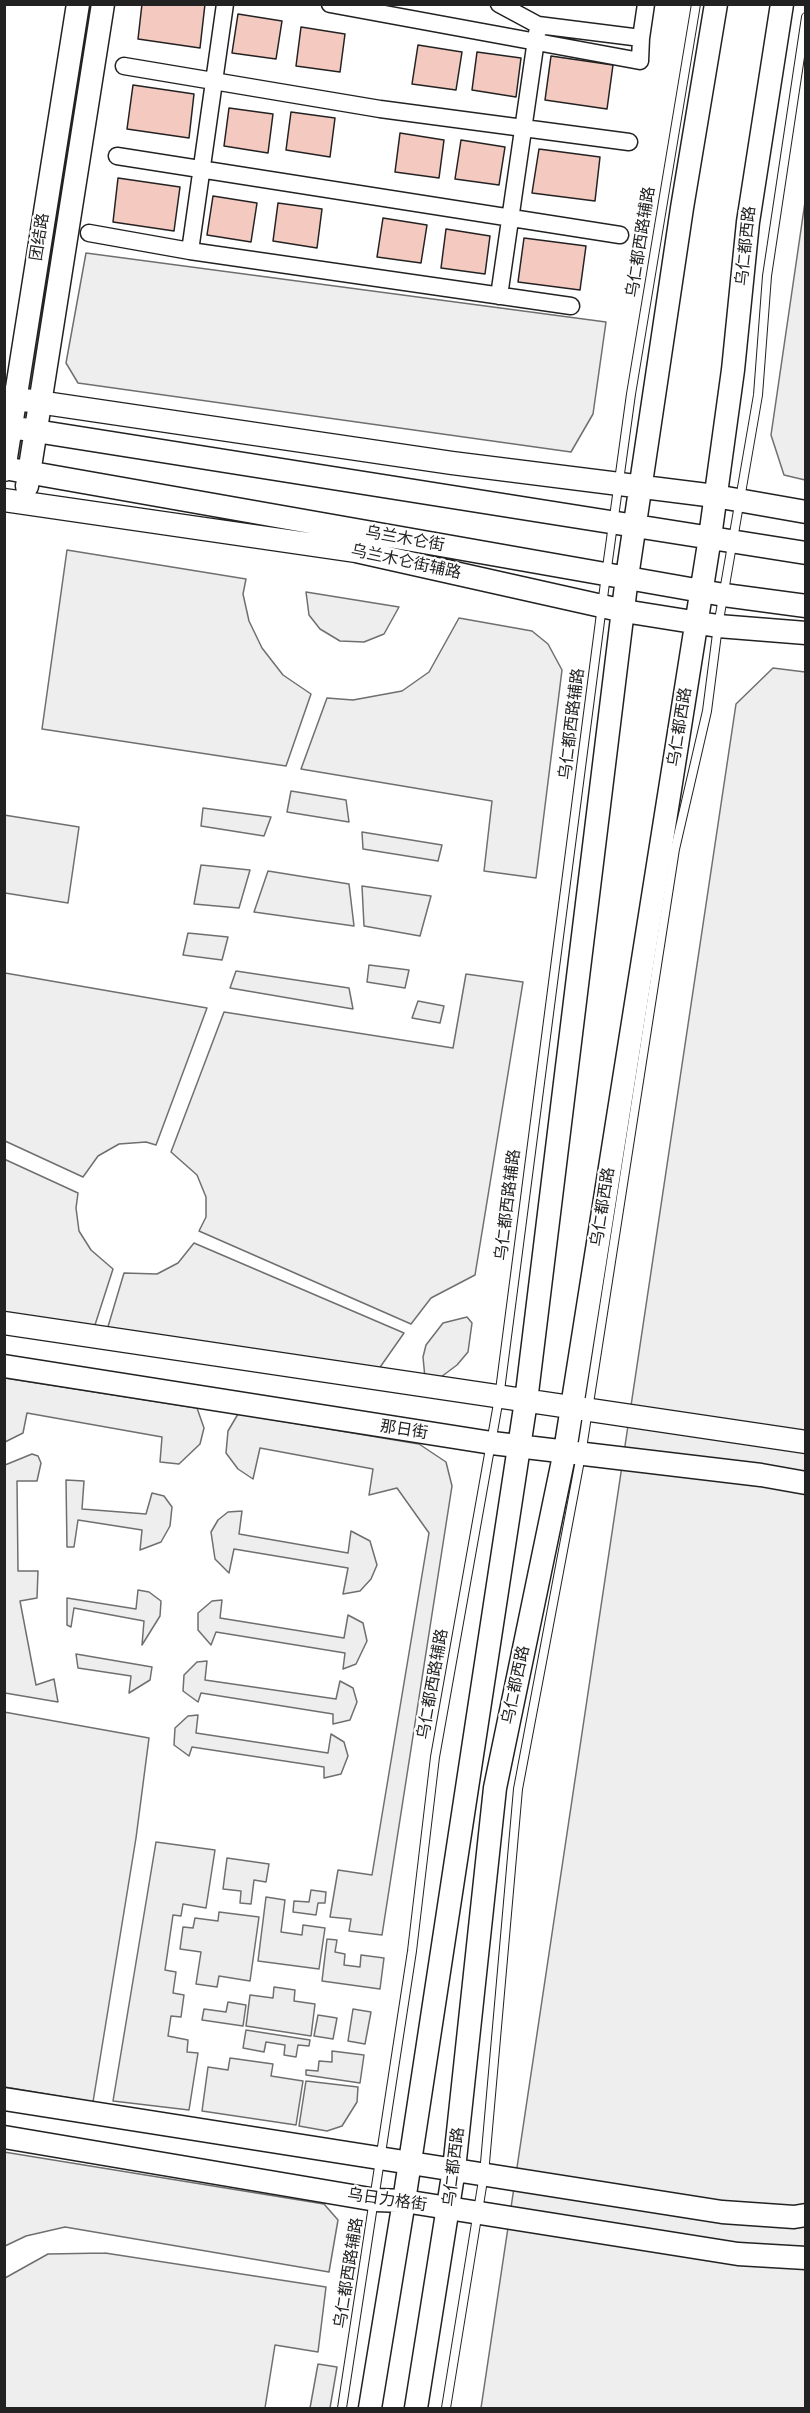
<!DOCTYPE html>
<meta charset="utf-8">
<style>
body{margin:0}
#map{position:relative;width:810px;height:2413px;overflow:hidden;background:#fff;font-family:"PT Sans Narrow",sans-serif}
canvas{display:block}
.frame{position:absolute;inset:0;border:6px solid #222;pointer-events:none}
</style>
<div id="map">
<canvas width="810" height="2413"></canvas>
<div class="frame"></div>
</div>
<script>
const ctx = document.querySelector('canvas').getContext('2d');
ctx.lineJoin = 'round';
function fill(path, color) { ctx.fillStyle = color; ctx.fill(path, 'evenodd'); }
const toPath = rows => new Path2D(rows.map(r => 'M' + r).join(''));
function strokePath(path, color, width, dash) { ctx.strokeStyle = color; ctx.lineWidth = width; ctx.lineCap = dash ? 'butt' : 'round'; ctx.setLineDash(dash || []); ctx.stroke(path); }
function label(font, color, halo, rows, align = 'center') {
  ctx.font = font + ' "PT Sans Narrow","Noto Sans SC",sans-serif'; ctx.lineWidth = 4.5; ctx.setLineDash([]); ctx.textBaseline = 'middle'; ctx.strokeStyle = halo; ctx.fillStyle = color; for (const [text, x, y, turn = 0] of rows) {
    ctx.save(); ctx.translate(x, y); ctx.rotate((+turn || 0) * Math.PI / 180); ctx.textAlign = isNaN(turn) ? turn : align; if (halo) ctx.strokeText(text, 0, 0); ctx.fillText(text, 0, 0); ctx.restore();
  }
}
const green = toPath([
 [805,202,805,480,784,475,771,435,805,202],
 [86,253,606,322,593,414,571,452,78,383,66,363,86,253],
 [67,550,246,579,243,594,249,621,262,648,283,675,311,694,286,766,42,729,67,550],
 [306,592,399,607,384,634,364,642,340,641,320,629,309,615,306,592],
 [459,618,532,631,548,644,562,670,536,878,484,871,492,801,301,769,327,698,353,700,402,691,429,672,459,618],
 [773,668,805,672,805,2408,481,2408,736,704,773,668],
 [291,791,346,800,349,822,287,812,291,791],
 [203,808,271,817,264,836,201,826,203,808],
 [4,815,79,827,68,903,5,893,4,815],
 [362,832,442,845,438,861,363,849,362,832],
 [201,865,250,870,239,908,194,904,201,865],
 [268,871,349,884,354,926,254,912,268,871],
 [362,886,431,896,420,936,364,926,362,886],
 [188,933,228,937,222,960,183,955,188,933],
 [369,965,409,970,405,988,367,982,369,965],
 [236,971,349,988,353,1009,230,988,236,971],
 [5,973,207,1008,156,1145,146,1142,119,1144,98,1156,83,1177,5,1141,5,973],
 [466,974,523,982,475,1275,431,1298,411,1324,199,1231,206,1217,206,1197,197,1175,171,1152,224,1012,453,1048,466,974],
 [418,1001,444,1006,440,1023,412,1018,418,1001],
 [4,1159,78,1193,76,1208,79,1231,91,1250,113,1269,94,1328,5,1314,4,1159],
 [194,1243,404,1333,376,1373,107,1330,124,1273,157,1274,178,1263,194,1243],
 [467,1317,472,1323,468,1352,457,1365,441,1377,425,1378,423,1357,426,1345,443,1323,467,1317],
 [5,1378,197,1408,204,1428,200,1444,179,1464,160,1462,162,1437,27,1413,23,1433,5,1442,5,1378],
 [238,1414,419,1444,446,1462,452,1486,382,1935,349,1931,351,1919,330,1917,338,1870,372,1875,429,1533,397,1488,369,1495,373,1469,260,1448,253,1479,238,1469,226,1453,228,1431,238,1414],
 [32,1454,38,1456,41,1463,37,1481,17,1481,18,1571,38,1571,37,1598,20,1601,36,1685,54,1679,58,1702,5,1693,5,1465,32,1454],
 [66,1480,84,1481,82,1509,146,1514,152,1493,164,1496,172,1507,170,1526,161,1542,140,1550,142,1530,78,1520,74,1547,67,1547,66,1480],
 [242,1511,239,1534,348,1553,351,1531,370,1541,377,1565,371,1579,360,1591,343,1594,348,1568,234,1549,229,1573,215,1559,211,1532,218,1520,228,1512,242,1511],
 [138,1590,149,1592,161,1601,160,1616,142,1645,144,1621,74,1608,71,1627,67,1625,67,1598,136,1609,138,1590],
 [222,1600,220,1618,344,1638,348,1615,363,1623,367,1641,356,1664,343,1669,345,1653,216,1632,211,1645,198,1630,198,1613,212,1601,222,1600],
 [76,1654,152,1667,150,1680,129,1693,131,1676,78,1668,76,1654],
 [207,1661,205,1680,336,1699,340,1681,353,1688,357,1702,350,1720,333,1724,333,1714,201,1693,198,1702,183,1691,184,1675,197,1662,207,1661],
 [4,1712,149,1738,136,1838,93,2102,5,2087,4,1712],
 [198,1715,196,1733,328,1753,331,1734,344,1742,348,1756,341,1774,324,1778,324,1767,192,1747,189,1756,174,1745,175,1728,188,1716,198,1715],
 [156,1842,215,1850,206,1908,183,1904,181,1916,173,1915,165,1970,176,1972,173,1993,184,1995,181,2017,171,2016,168,2036,188,2040,187,2052,198,2053,189,2110,113,2101,156,1842],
 [227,1858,269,1864,266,1882,254,1880,251,1904,240,1903,241,1891,223,1889,227,1858],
 [311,1890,326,1892,325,1903,318,1903,316,1915,293,1912,294,1901,309,1902,311,1890],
 [266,1897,285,1900,281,1932,302,1935,303,1925,325,1928,319,1969,258,1961,266,1897],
 [219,1912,259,1917,250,1981,219,1976,217,1987,196,1984,201,1952,180,1949,183,1927,193,1928,195,1918,218,1921,219,1912],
 [327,1939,337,1940,335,1952,345,1954,344,1965,360,1967,361,1955,384,1958,380,1989,322,1981,327,1939],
 [274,1987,295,1990,294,2001,315,2004,311,2036,246,2026,250,1995,273,1998,274,1987],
 [228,2002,246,2005,243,2026,202,2020,204,2009,226,2012,228,2002],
 [353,2009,371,2012,365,2044,348,2041,353,2009],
 [318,2015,337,2018,333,2039,314,2036,318,2015],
 [246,2030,310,2040,309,2046,298,2045,296,2057,284,2055,285,2045,266,2042,264,2052,243,2048,246,2030],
 [332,2051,364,2055,360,2083,306,2075,306,2070,318,2071,319,2061,332,2062,332,2051],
 [230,2058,273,2064,271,2076,303,2081,296,2125,202,2111,208,2067,228,2070,230,2058],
 [306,2081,358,2087,357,2102,342,2126,327,2131,299,2126,306,2081],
 [4,2152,324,2204,338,2220,329,2272,65,2227,26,2236,5,2246,4,2152],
 [105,2253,326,2287,318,2352,275,2345,265,2408,5,2408,5,2278,48,2254,105,2253],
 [318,2364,337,2367,330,2408,310,2408,318,2364]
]);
const building = toPath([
 [142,4,205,4,200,48,138,39,142,4],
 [238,14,282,21,276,59,232,53,238,14],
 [301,27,345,34,340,72,296,66,301,27],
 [418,45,462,52,456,90,412,84,418,45],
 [477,52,521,58,516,97,472,90,477,52],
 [551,56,613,65,607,109,545,100,551,56],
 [133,85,194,94,189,138,127,129,133,85],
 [229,108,273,114,268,153,224,146,229,108],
 [291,112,335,118,330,157,286,150,291,112],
 [400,133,444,140,439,178,395,172,400,133],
 [461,140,505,147,499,185,455,179,461,140],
 [539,149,600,157,595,201,532,193,539,149],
 [118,178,180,187,174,231,113,222,118,178],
 [213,196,257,203,251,242,207,235,213,196],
 [278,203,322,209,317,248,273,241,278,203],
 [383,218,427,225,421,263,377,257,383,218],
 [446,229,490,236,485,274,441,268,446,229],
 [524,238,586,246,580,290,518,282,524,238]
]);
const lane = toPath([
 [342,2408,412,1951,435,1757,499,1398,606,575,631,394,696,4],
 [446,2408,484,2174,518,1789,581,1455,675,849,707,711,718,626,758,395,767,276,806,17]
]);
const street = toPath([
 [330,4,640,61,641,38,538,25,499,4],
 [641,38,646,4],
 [124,66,380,109,629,142],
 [117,156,620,235],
 [89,233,190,251,571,306],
 [190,251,225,4],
 [499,296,537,33]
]);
const secondary = toPath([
 [4,397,452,463,715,496,806,512],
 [4,426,806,553],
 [4,468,724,595,806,606],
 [4,470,78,4],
 [27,486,103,4],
 [4,500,356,551,624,611,718,626,806,633],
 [4,1323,806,1442],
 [4,1366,492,1443,761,1475,806,1483],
 [4,2099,722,2212,794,2217,806,2215],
 [4,2137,376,2200,404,2201,738,2254,806,2258],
 [370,2408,404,2201,526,1401,627,577,682,208,716,4],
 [416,2408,454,2169,495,1788,565,1451,710,537,733,370,748,222,782,4]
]);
const streetNames = [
 ["团结路",40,237,-81],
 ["乌仁都西路辅路",641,242,-81],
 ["乌仁都西路",746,246,-84],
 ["乌兰木仑街",405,539,10],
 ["乌兰木仑街辅路",406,562,12],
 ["乌仁都西路辅路",572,724,-83],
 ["乌仁都西路",680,727,-81],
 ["乌仁都西路辅路",508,1205,-83],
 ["乌仁都西路",603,1207,-81],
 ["那日街",404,1430,9],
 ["乌仁都西路辅路",433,1684,-80],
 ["乌仁都西路",516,1685,-78],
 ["乌仁都西路",454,2167,-83],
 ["乌日力格街",387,2200,8],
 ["乌仁都西路辅路",349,2273,-81]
];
fill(green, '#eee');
strokePath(green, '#6f6f6f', 1.5);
fill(building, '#f3c9c0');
strokePath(building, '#222', 1.5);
strokePath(lane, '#222', 10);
strokePath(street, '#222', 19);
strokePath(secondary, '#222', 25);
strokePath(lane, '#fff', 8);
strokePath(street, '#fff', 16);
strokePath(secondary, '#fff', 22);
label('16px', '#222', '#fff', streetNames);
</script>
